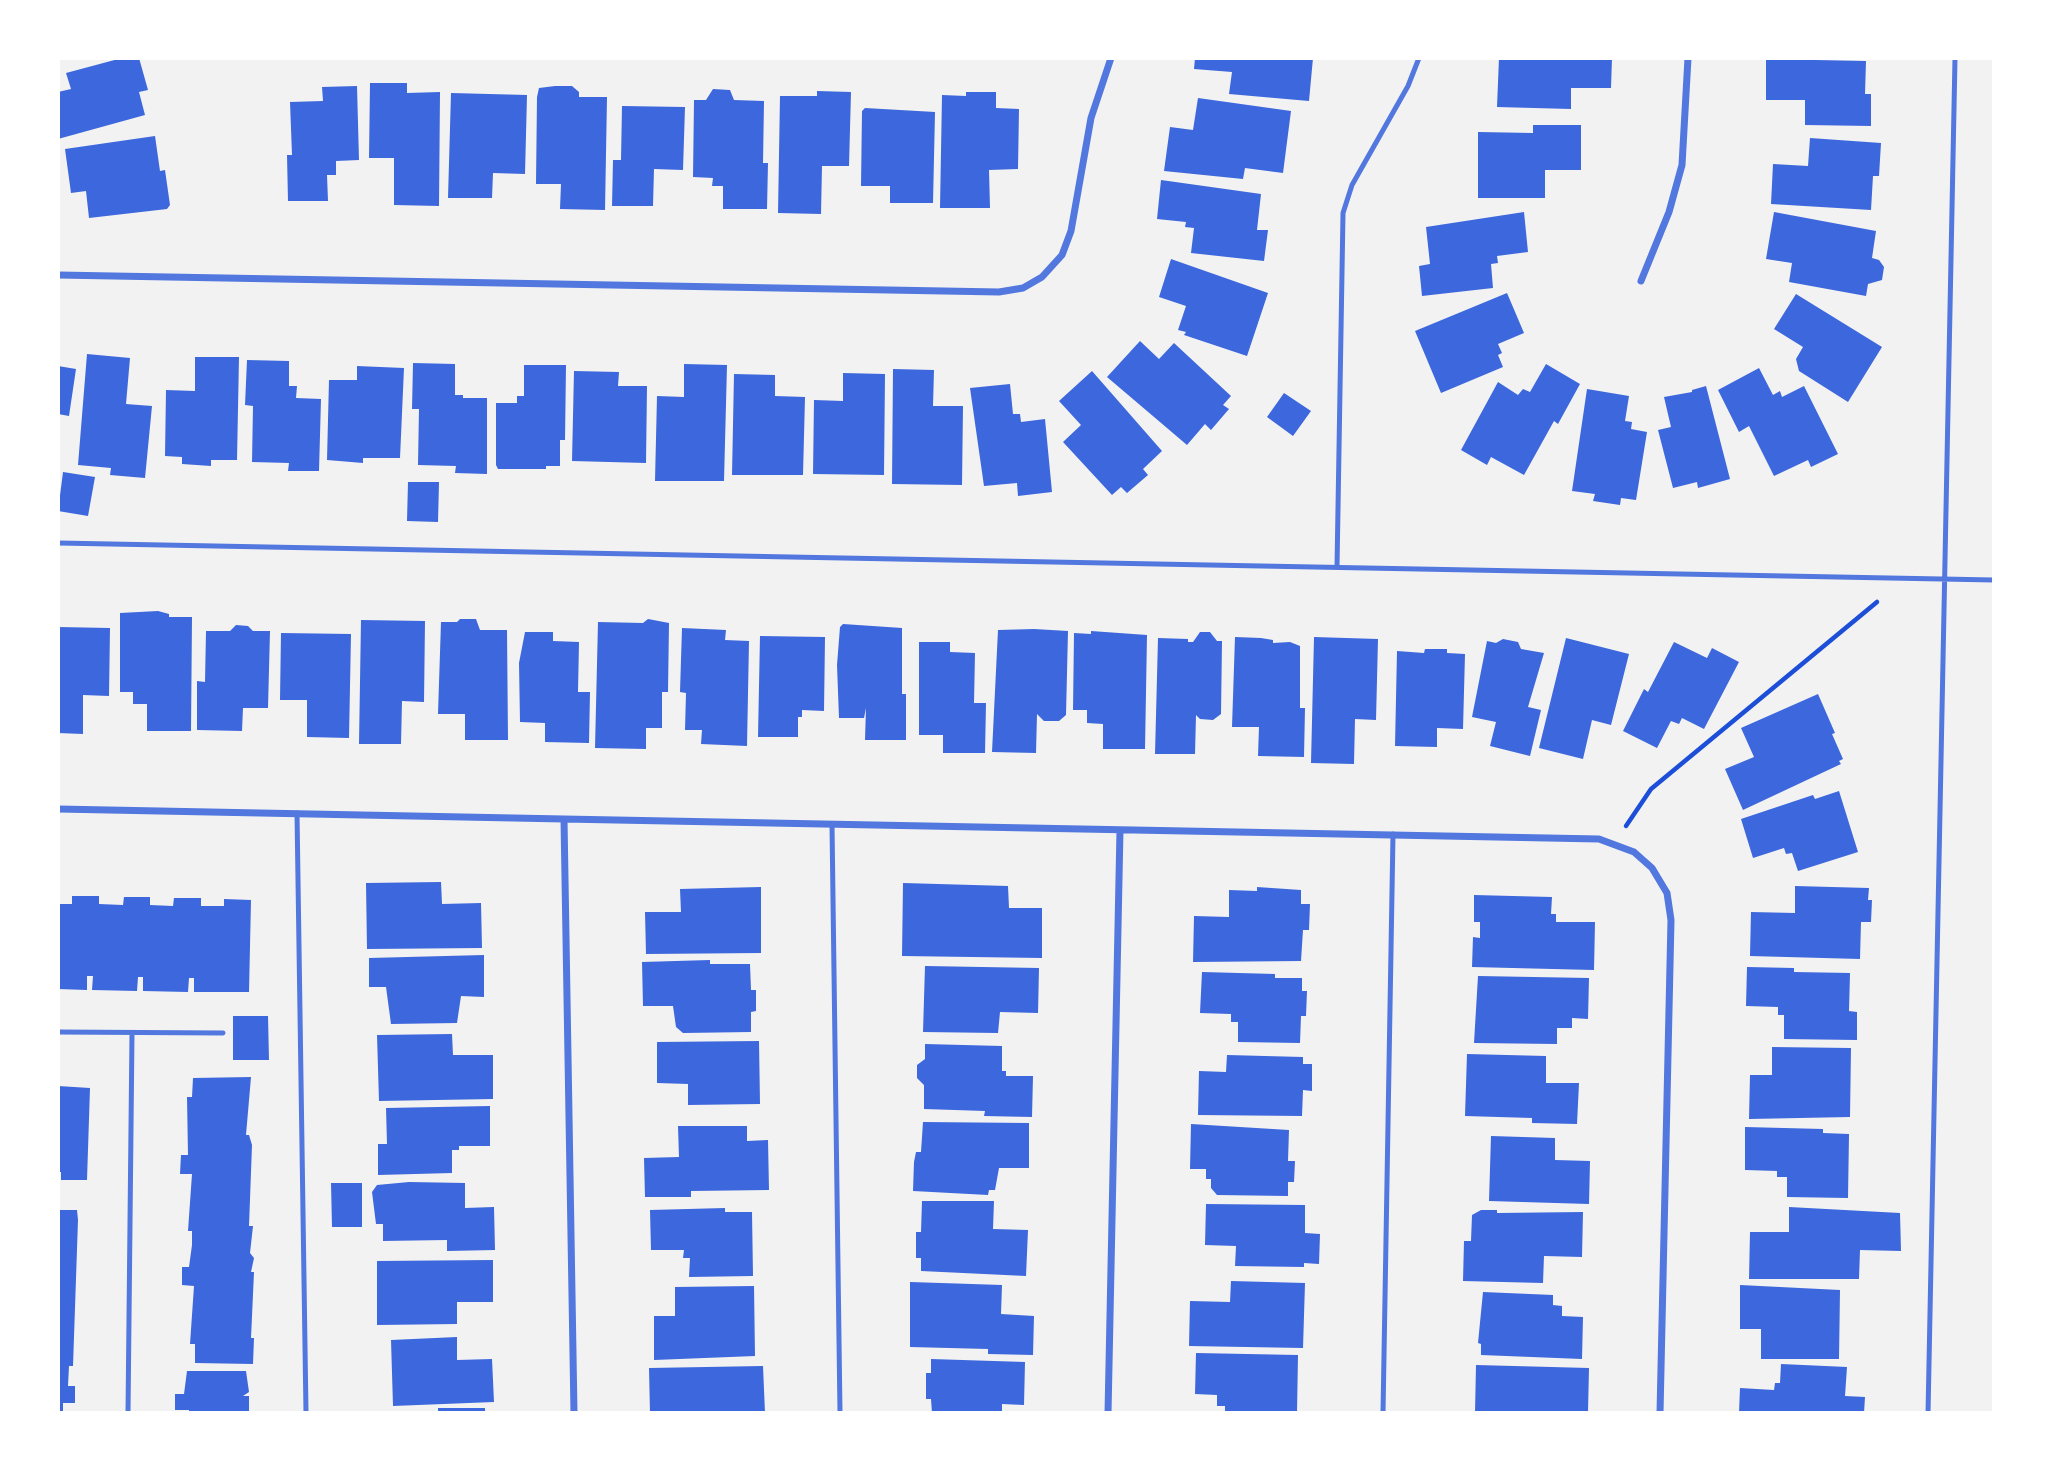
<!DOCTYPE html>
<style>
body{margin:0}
#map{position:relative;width:2052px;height:1471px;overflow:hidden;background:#f2f2f2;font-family:Commissioner,sans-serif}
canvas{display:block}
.frame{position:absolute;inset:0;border:60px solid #fff;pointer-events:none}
</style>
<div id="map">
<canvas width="2052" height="1471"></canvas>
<div class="frame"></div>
</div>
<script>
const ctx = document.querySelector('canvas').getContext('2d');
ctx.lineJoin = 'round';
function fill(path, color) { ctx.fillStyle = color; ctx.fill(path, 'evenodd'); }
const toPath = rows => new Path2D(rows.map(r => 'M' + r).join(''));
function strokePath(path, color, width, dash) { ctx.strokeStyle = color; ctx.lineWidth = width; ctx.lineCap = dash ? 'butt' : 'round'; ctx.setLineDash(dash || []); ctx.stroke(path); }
const building = toPath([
 [122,58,139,58,148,90,139,92,145,115,58,139,58,92,71,89,66,73],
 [1195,58,1313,58,1309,101,1229,94,1232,72,1194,69],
 [1499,58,1612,58,1611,88,1571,88,1571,109,1497,107],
 [1766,59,1866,61,1865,94,1871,94,1871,126,1805,125,1805,100,1766,100],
 [370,83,407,83,407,93,440,92,439,206,394,205,394,158,369,158],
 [357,86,359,160,336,161,336,175,327,175,328,201,288,201,287,155,292,155,290,102,323,101,322,87],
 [555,86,572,86,579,92,579,97,607,97,605,210,560,209,561,184,536,184,537,97,539,88],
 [713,89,730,90,734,100,764,101,763,163,768,163,767,209,723,209,723,186,712,186,713,178,693,177,694,100,706,100],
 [817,91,851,92,849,166,822,166,821,214,778,213,780,96,817,96],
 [966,92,996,92,996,108,1019,109,1018,169,989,170,990,208,940,208,942,95,966,96],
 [451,93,527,95,525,174,493,173,492,198,448,198],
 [1198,98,1291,111,1283,173,1245,168,1243,179,1164,171,1170,127,1193,130],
 [622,106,685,107,683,170,654,169,653,206,612,206,613,160,621,160],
 [865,108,935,112,933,203,890,203,890,186,861,186,862,111],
 [1533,125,1581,125,1581,170,1545,170,1545,198,1478,198,1478,132,1533,133],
 [155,136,160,171,165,170,170,205,167,209,89,218,86,191,71,193,65,149],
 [1810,138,1881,143,1879,176,1873,176,1871,210,1771,204,1773,164,1808,166],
 [1161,180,1261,194,1257,230,1268,230,1264,261,1191,253,1194,228,1185,227,1186,222,1157,219],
 [1524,212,1528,252,1497,256,1498,263,1491,264,1493,288,1422,296,1419,266,1430,264,1426,227],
 [1774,212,1876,231,1872,258,1879,260,1884,267,1882,280,1868,284,1866,296,1789,282,1792,263,1766,259],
 [1171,259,1268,293,1247,356,1184,335,1186,332,1178,330,1186,306,1159,297],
 [1507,293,1524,333,1498,344,1502,353,1498,355,1503,367,1441,393,1415,331],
 [1796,294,1882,347,1848,402,1799,371,1796,359,1803,347,1774,329],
 [1140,341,1159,359,1174,343,1231,396,1223,405,1229,409,1211,430,1205,424,1187,445,1107,377],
 [87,354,130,358,126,404,152,406,145,478,110,475,111,468,78,465],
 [195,357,239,357,237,460,211,460,211,466,182,464,182,457,165,456,166,390,195,391],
 [247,360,289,361,289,386,297,386,296,398,321,399,319,471,288,471,289,463,252,462,253,406,245,405],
 [413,363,455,364,455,395,463,395,463,398,487,398,487,474,455,473,456,466,418,465,419,409,412,409],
 [684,364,727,365,724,481,655,481,657,396,684,397],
 [1546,364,1580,384,1558,424,1554,421,1524,475,1491,457,1487,465,1461,450,1498,382,1518,395,1523,389,1530,392],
 [524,365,566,365,565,440,560,440,560,466,546,466,546,469,498,469,496,465,496,403,517,403,517,396,524,396],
 [58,366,76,369,69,416,58,414],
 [357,366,404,368,400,458,363,458,363,463,327,460,329,380,357,380],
 [1759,368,1773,395,1780,391,1782,397,1804,386,1838,454,1811,467,1808,460,1774,476,1749,426,1739,432,1718,390],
 [893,369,934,370,933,406,963,406,962,485,892,484],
 [574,371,619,372,618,386,647,386,646,463,572,461],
 [1092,371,1162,451,1143,469,1148,475,1127,493,1121,487,1112,495,1063,442,1081,425,1059,401],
 [843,373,885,374,884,475,813,474,814,400,843,401],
 [734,374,775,375,775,396,805,397,803,475,732,475],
 [1010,384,1013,414,1020,414,1021,422,1045,419,1052,492,1018,496,1017,483,984,486,970,388],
 [1706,386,1730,479,1698,488,1697,482,1673,488,1658,430,1671,427,1664,397,1692,392,1692,390],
 [1587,389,1629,396,1625,421,1632,422,1631,429,1647,432,1636,500,1621,498,1620,505,1593,501,1595,494,1572,491],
 [1284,393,1311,411,1293,436,1267,417],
 [63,472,95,477,88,516,58,511],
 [408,482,439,482,438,522,407,521],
 [158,611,169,614,169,617,192,617,191,731,147,731,147,704,133,704,133,692,120,692,120,613],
 [460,619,476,619,480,630,507,630,508,740,465,740,465,714,438,714,441,622,457,622],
 [648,619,669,623,668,692,662,692,662,728,646,728,646,749,595,748,598,622,643,623],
 [361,620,425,621,424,702,402,701,401,744,359,744],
 [843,624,902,628,902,694,906,694,906,740,865,740,866,708,864,718,839,718,837,665,840,627],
 [236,625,248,626,253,631,270,631,268,708,243,708,242,731,197,730,197,681,205,682,206,631,230,631],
 [58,627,110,628,109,696,83,695,83,734,58,733],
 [682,628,726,630,725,640,749,641,747,746,701,744,702,730,685,730,686,693,680,692],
 [1034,629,1068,631,1066,715,1059,721,1044,721,1037,714,1036,753,992,752,998,630],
 [1091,631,1147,635,1145,749,1103,749,1103,724,1087,723,1087,710,1073,710,1074,633,1091,634],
 [525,632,553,632,553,641,579,642,578,692,590,692,589,743,545,742,545,723,520,722,519,663],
 [1200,632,1210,632,1217,641,1222,641,1221,714,1213,720,1200,719,1196,715,1195,754,1155,754,1158,638,1188,639,1188,642,1193,642],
 [281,633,351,634,349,738,307,737,307,700,280,700],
 [760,636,825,637,824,711,802,710,802,717,798,717,798,737,758,737],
 [1235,637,1261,638,1273,640,1273,643,1290,642,1300,646,1300,708,1305,708,1304,757,1258,756,1259,727,1232,727],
 [1314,637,1378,639,1376,720,1355,719,1354,764,1311,763],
 [1566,638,1629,654,1611,725,1592,720,1583,759,1539,748],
 [1503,639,1518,642,1521,649,1544,653,1528,707,1541,710,1530,756,1490,746,1496,722,1472,717,1487,641,1496,643],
 [919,642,950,642,950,652,975,653,974,703,986,703,985,753,943,753,943,735,919,735],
 [1674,642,1707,658,1712,648,1739,662,1704,729,1682,718,1679,724,1671,721,1657,748,1623,731,1644,689,1648,692],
 [1425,649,1447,649,1447,653,1465,654,1463,729,1437,728,1437,747,1395,746,1397,651,1424,653],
 [1818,694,1835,733,1832,734,1843,759,1839,761,1841,764,1743,810,1725,769,1754,757,1741,728],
 [1839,791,1858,852,1798,871,1792,853,1786,854,1784,848,1753,858,1741,819,1813,795,1815,799],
 [441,882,442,904,481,903,482,948,367,949,366,883],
 [903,883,1008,886,1009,908,1042,908,1042,958,902,956],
 [1795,886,1869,888,1868,900,1872,900,1871,922,1861,922,1860,959,1750,956,1751,912,1795,913],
 [761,887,761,953,646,954,645,912,681,912,680,889],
 [1257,887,1301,890,1301,904,1310,904,1309,930,1303,930,1301,961,1193,962,1194,916,1229,917,1229,890,1257,891],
 [1474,895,1552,897,1551,914,1556,914,1556,922,1595,922,1594,970,1472,967,1473,937,1480,938,1480,922,1474,922],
 [72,896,99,896,99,904,123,905,124,897,150,897,150,905,173,906,174,898,201,898,201,906,224,906,224,899,251,900,249,992,194,992,194,978,189,978,188,992,143,991,143,977,138,977,137,991,92,990,93,976,87,976,87,990,58,989,58,904,72,904],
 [484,955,484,997,461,996,457,1023,391,1024,386,987,369,987,369,958],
 [710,960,710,964,750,964,751,990,756,990,756,1011,751,1012,751,1032,683,1033,676,1027,673,1006,643,1006,642,962],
 [925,966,1039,968,1038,1013,1000,1012,998,1033,923,1032],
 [1747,967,1794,968,1794,972,1850,973,1849,1011,1857,1012,1857,1040,1784,1039,1784,1015,1778,1015,1778,1007,1746,1006],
 [1202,972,1275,974,1275,978,1302,978,1302,991,1307,991,1306,1016,1301,1016,1300,1043,1238,1042,1238,1022,1231,1022,1231,1014,1200,1013],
 [1478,976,1589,978,1588,1019,1572,1018,1572,1028,1557,1028,1557,1044,1474,1043],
 [233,1016,268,1016,269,1060,233,1060],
 [452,1034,453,1055,493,1055,493,1099,379,1101,377,1035],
 [759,1041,760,1104,688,1105,688,1084,657,1083,657,1042],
 [925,1044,1002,1046,1002,1071,1006,1071,1006,1076,1033,1076,1032,1117,984,1116,985,1111,924,1109,924,1085,917,1078,917,1065,925,1059],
 [1772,1047,1851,1048,1850,1117,1749,1119,1750,1075,1772,1075],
 [1467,1054,1546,1056,1546,1083,1579,1083,1577,1124,1532,1123,1532,1118,1465,1116],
 [1227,1055,1303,1057,1303,1064,1312,1064,1312,1091,1303,1090,1302,1116,1198,1115,1199,1071,1226,1072],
 [251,1077,246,1135,249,1135,252,1145,249,1226,253,1226,250,1253,254,1258,251,1272,254,1272,251,1338,254,1338,253,1364,195,1363,195,1344,190,1344,194,1286,182,1285,182,1267,189,1267,192,1245,192,1231,188,1231,192,1174,180,1174,181,1155,188,1155,187,1097,192,1097,193,1078],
 [58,1086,90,1088,87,1180,61,1180,61,1172,58,1172],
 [490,1106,490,1146,459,1146,459,1150,452,1150,452,1173,378,1175,378,1144,387,1144,386,1108],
 [923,1122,1029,1123,1029,1168,999,1168,995,1190,989,1190,988,1195,913,1191,914,1162,916,1152,921,1152],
 [1191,1124,1289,1130,1288,1161,1295,1161,1294,1182,1288,1182,1288,1196,1217,1195,1211,1188,1211,1179,1206,1179,1206,1169,1190,1169],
 [678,1126,747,1126,747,1141,768,1140,769,1190,691,1191,691,1197,645,1197,644,1158,679,1157],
 [1745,1127,1823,1129,1823,1133,1849,1134,1848,1198,1787,1197,1787,1177,1777,1177,1777,1171,1745,1170],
 [1491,1136,1555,1138,1555,1160,1590,1161,1589,1204,1489,1201],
 [409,1182,465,1183,465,1208,494,1207,495,1250,447,1251,447,1240,383,1241,383,1224,376,1224,372,1192,377,1185],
 [331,1183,362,1183,362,1227,332,1227],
 [922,1201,994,1201,993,1229,1028,1230,1026,1276,921,1271,921,1258,916,1258,916,1232,921,1232],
 [1206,1204,1305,1205,1305,1233,1320,1234,1319,1264,1304,1263,1304,1267,1235,1266,1236,1246,1205,1245],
 [1789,1207,1900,1213,1901,1251,1860,1250,1859,1279,1749,1279,1750,1232,1789,1232],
 [725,1208,725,1212,752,1212,753,1276,689,1277,690,1258,683,1258,684,1250,651,1250,650,1210],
 [58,1210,77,1210,78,1220,73,1366,69,1366,68,1386,75,1386,75,1403,63,1403,63,1413,58,1413],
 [1481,1210,1497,1210,1497,1213,1583,1212,1582,1257,1544,1256,1543,1283,1463,1281,1464,1241,1471,1241,1472,1215],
 [493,1260,493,1302,457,1302,457,1324,377,1325,377,1261],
 [1231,1281,1305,1283,1303,1348,1189,1346,1190,1301,1230,1302],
 [910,1282,1002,1285,1001,1314,1034,1316,1033,1355,988,1354,988,1349,910,1347],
 [1740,1285,1840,1290,1839,1359,1761,1359,1761,1329,1740,1329],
 [754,1286,755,1356,654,1360,654,1316,675,1316,675,1287],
 [1483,1292,1553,1295,1553,1305,1562,1306,1562,1316,1583,1317,1582,1359,1481,1355,1481,1344,1478,1343],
 [457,1337,457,1360,492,1359,494,1402,393,1406,391,1340],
 [1196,1353,1298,1355,1297,1413,1225,1413,1225,1406,1217,1406,1217,1395,1195,1394],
 [931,1359,1025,1362,1024,1405,1002,1404,1002,1413,932,1413,931,1399,926,1399,926,1373,931,1373],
 [1781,1364,1847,1367,1845,1396,1865,1397,1864,1413,1739,1413,1740,1388,1774,1390,1775,1383,1780,1383],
 [1476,1365,1589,1368,1588,1412,1475,1413],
 [763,1366,765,1413,650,1413,649,1368],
 [187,1371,246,1371,249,1392,243,1396,249,1396,249,1413,189,1413,189,1410,175,1410,175,1394,184,1394],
 [438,1408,485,1408,485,1413,438,1413]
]);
const path = toPath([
 [1626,826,1651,789,1877,602]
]);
const service = toPath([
 [58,543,1994,580],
 [1337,567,1343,213,1352,185,1408,86,1419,58],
 [297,813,306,1413],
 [832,825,840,1413],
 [58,1032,223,1033],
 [128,1413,132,1033],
 [1383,1413,1393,834],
 [1928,1413,1955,58]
]);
const minor = toPath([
 [58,275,999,292,1023,288,1042,277,1062,255,1071,231,1091,118,1111,58],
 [1641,281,1669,212,1682,165,1688,58],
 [58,809,564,819],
 [574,1413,564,819,1599,839,1634,852,1652,868,1667,893,1671,920,1660,1413],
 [1108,1413,1120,830]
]);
fill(building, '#3d67dc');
strokePath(path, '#1d4ed8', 4.5);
strokePath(service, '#5277de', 5);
strokePath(minor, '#5277de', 7);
</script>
